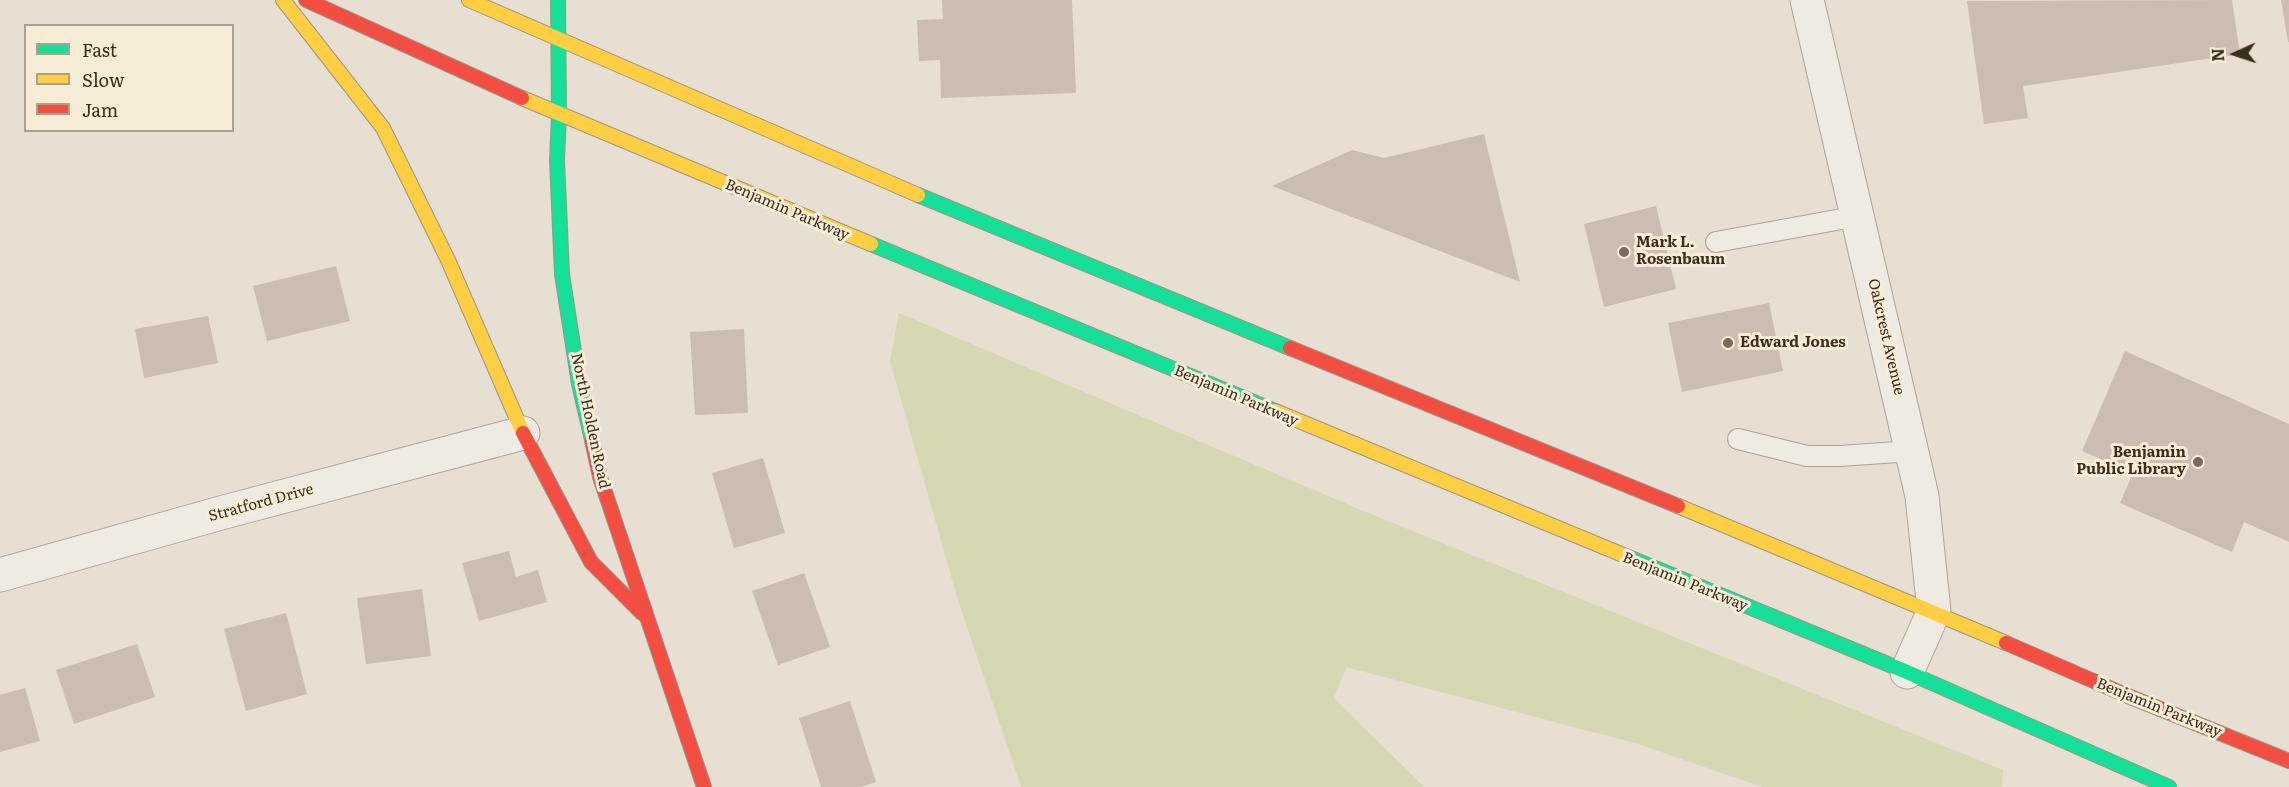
<!DOCTYPE html>
<style>
body{margin:0}
#map{position:relative;width:2289px;height:787px;overflow:hidden;background:#e7dfd1;font-family:Literata,serif}
canvas{display:block}
.legend{position:absolute;left:24px;top:24px;width:210px;height:108px;box-sizing:border-box;background:#f7edd7;border:2px solid #ada08d;margin:0;padding:8px 10px;list-style:none;font-size:18px;color:#3d2d1f}
.legend li{display:flex;align-items:center;gap:12px;height:30px}
.legend b{width:30px;border:2px solid #ada08d}
.north{position:absolute;left:2205px;top:24px;width:60px;height:60px;-webkit-text-stroke:4px #f7edd7;paint-order:stroke;rotate:267deg;font-size:16px;font-weight:700;line-height:24px;text-align:center;color:#3d2d1f}
.north::after{content:'';display:block;margin:auto;width:21px;height:27px;background:#3d2d1f;clip-path:polygon(50% 0,100% 100%,50% 72%,0 100%)}
</style>
<div id="map">
<canvas width="2289" height="787"></canvas>
<ul class="legend">
<li><b style="height:8px;background:#16e098"></b>Fast</li>
<li><b style="height:8px;background:#ffcf43"></b>Slow</li>
<li><b style="height:8px;background:#f24e42"></b>Jam</li>
</ul>
<div class="north">N</div>
</div>
<script>
const ctx = document.querySelector('canvas').getContext('2d');
ctx.lineJoin = 'round';
function fill(path, color) { ctx.fillStyle = color; ctx.fill(path, 'evenodd'); }
const toPath = rows => new Path2D(rows.map(r => 'M' + r).join(''));
function strokePath(path, color, width, dash) { ctx.strokeStyle = color; ctx.lineWidth = width; ctx.lineCap = dash ? 'butt' : 'round'; ctx.setLineDash(dash || []); ctx.stroke(path); }
function label(font, color, halo, rows, align = 'center') {
  ctx.font = font + ' Literata,serif'; ctx.lineWidth = 6; ctx.setLineDash([]); ctx.textBaseline = 'middle'; ctx.strokeStyle = halo; ctx.fillStyle = color; for (const [text, x, y, turn = 0] of rows) {
    ctx.save(); ctx.translate(x, y); ctx.rotate((+turn || 0) * Math.PI / 180); ctx.textAlign = isNaN(turn) ? turn : align; if (halo) ctx.strokeText(text, 0, 0); ctx.fillText(text, 0, 0); ctx.restore();
  }
}
const green = toPath([
 [899,313,1361,510,2003,770,2002,787,1762,787,1638,744,1346,667,1334,698,1424,787,1021,787,957,597,890,361]
]);
const building = toPath([
 [942,0,1072,0,1076,93,941,98,940,60,919,61,917,20,943,19],
 [2232,0,2240,54,2023,86,2028,118,1984,124,1967,1],
 [2281,0,2289,0,2289,42,2288,42],
 [1484,134,1520,282,1272,186,1352,150,1384,158],
 [1656,206,1676,289,1604,307,1584,224],
 [336,266,350,321,267,341,253,286],
 [1769,303,1783,371,1682,392,1668,323],
 [208,316,218,363,144,378,135,329],
 [744,329,748,413,695,415,690,332],
 [2125,351,2289,424,2289,542,2244,522,2232,552,2120,503,2133,473,2082,451],
 [763,458,785,533,734,548,712,473],
 [509,551,516,577,538,570,547,602,479,621,462,563],
 [804,573,830,647,778,665,752,591],
 [422,589,431,656,366,664,357,598],
 [286,613,307,694,246,711,224,629],
 [137,644,155,697,74,724,56,670],
 [25,688,40,741,0,752,0,695],
 [850,701,876,782,861,787,821,787,799,718]
]);
const lane = toPath([
 [1716,242,1858,216],
 [1738,439,1807,456,1840,456,1912,451]
]);
const street = toPath([
 [1807,0,1922,496,1934,611,1907,672],
 [0,575,228,511,523,433]
]);
const fast = toPath([
 [558,0,559,115,557,160,562,274,579,384,592,440],
 [918,195,1290,348],
 [871,244,1275,411],
 [1628,557,1907,672,2169,787]
]);
const slow = toPath([
 [283,0,383,128,448,260,523,433],
 [469,0,918,195],
 [522,98,871,244],
 [1275,411,1628,557],
 [1678,506,2006,643]
]);
const jam = toPath([
 [306,0,522,98],
 [1290,348,1678,506],
 [523,433,591,562,642,613],
 [592,440,600,477,704,787],
 [2006,643,2128,696,2289,761]
]);
const markers = [
 [1624,252,6,"#786b5d"],
 [1728,343,6,"#786b5d"],
 [2198,462,6,"#786b5d"]
];
const streetNames = [
 ["Benjamin Parkway",787,210,23],
 ["Oakcrest Avenue",1886,337,77],
 ["Benjamin Parkway",1236,396,23],
 ["North Holden Road",590,421,78],
 ["Stratford Drive",261,503,-15],
 ["Benjamin Parkway",1685,582,22],
 ["Benjamin Parkway",2159,708,22]
];
const poiNames = [
 ["Mark L.",1636,243],
 ["Rosenbaum",1636,260],
 ["Edward Jones",1740,343],
 ["Benjamin",2186,453,"right"],
 ["Public Library",2186,470,"right"]
];
fill(green, '#d8d7b3');
fill(building, '#cbbdb1');
strokePath(lane, '#ada499', 22);
strokePath(street, '#ada499', 35);
strokePath(fast, '#9d9489', 16);
strokePath(slow, '#9d9489', 16);
strokePath(jam, '#9d9489', 16);
strokePath(lane, '#efeae2', 20);
strokePath(street, '#efeae2', 33);
strokePath(fast, '#16e098', 14);
strokePath(slow, '#ffcf43', 14);
strokePath(jam, '#f24e42', 14);
for (const [x, y, r, color] of markers) { const dot = new Path2D(); dot.arc(x, y, r, 0, 2 * Math.PI); ctx.fillStyle = color; ctx.fill(dot); strokePath(dot, '#f7edd7', 2); }
label('15px', '#3d2d1f', '#f7edd7', streetNames);
label('bold 15px', '#3d2d1f', '#f7edd7', poiNames, 'left');
</script>
